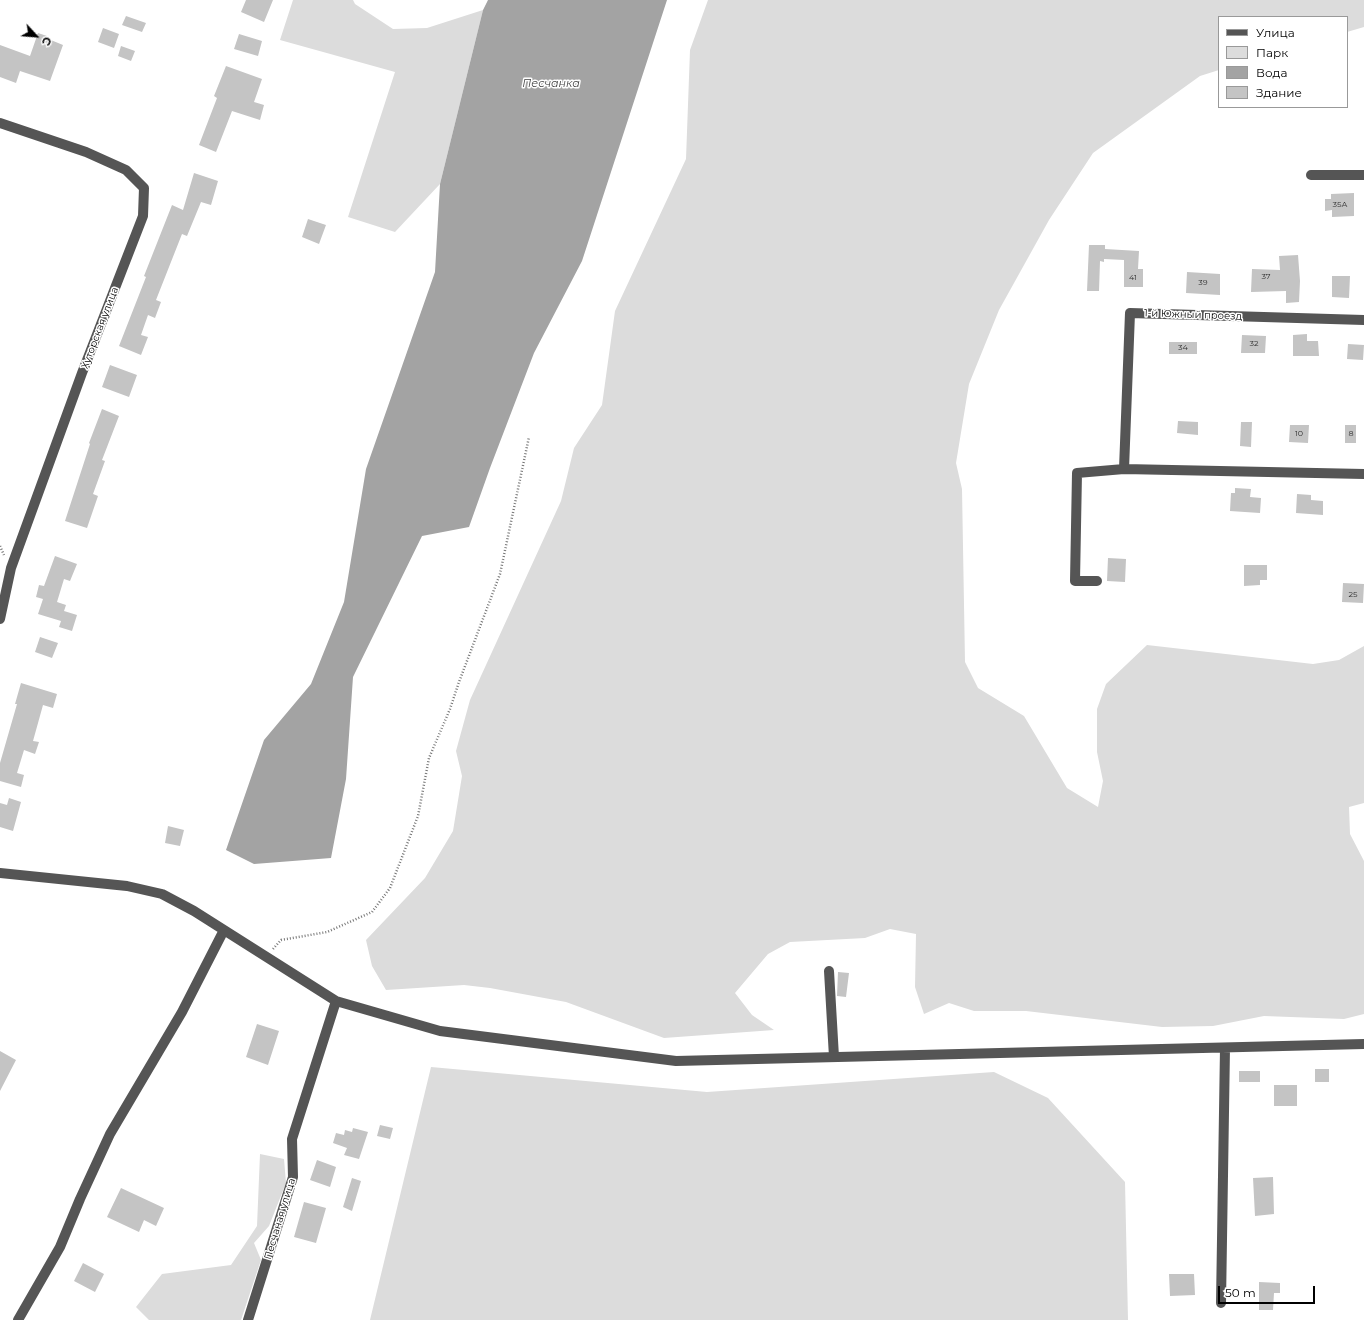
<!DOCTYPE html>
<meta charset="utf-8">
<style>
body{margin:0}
#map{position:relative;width:1364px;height:1320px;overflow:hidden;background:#fff;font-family:Montserrat,sans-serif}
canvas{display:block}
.legend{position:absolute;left:1218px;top:16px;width:130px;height:92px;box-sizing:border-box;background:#fff;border:1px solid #999;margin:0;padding:5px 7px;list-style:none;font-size:12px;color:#000}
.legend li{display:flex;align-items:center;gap:8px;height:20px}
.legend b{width:20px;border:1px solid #999}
.north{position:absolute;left:16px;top:16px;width:40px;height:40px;-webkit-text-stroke:3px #fff;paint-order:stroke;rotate:116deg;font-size:11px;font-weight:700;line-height:16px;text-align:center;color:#000}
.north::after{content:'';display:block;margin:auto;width:14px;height:18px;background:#000;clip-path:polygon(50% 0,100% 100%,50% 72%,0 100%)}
.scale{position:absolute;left:1218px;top:1286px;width:97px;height:18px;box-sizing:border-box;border:2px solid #000;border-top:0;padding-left:5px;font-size:12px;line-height:14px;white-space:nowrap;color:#000;-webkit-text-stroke:3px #fff;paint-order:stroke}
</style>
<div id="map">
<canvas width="1364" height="1320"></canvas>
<ul class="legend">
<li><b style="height:5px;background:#555"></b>Улица</li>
<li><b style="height:11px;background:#dcdcdc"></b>Парк</li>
<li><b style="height:11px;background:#a3a3a3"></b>Вода</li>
<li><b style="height:11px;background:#c4c4c4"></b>Здание</li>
</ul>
<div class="north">С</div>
<div class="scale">50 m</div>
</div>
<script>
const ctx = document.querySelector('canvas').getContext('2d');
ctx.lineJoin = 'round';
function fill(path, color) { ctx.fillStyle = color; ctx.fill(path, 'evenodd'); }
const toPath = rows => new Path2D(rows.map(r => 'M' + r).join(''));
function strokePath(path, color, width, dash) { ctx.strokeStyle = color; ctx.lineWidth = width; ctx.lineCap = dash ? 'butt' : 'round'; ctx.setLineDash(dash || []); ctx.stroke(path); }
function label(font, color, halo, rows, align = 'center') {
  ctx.font = font + ' Montserrat,sans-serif'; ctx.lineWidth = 3; ctx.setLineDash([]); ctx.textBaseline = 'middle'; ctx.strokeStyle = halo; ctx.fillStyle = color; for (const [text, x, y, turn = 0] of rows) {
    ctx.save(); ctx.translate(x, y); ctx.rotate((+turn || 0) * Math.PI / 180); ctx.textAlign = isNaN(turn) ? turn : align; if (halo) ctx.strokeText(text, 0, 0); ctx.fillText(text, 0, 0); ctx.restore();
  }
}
const green = toPath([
 [293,0,353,0,355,4,393,29,427,28,483,10,440,184,395,232,348,217,395,72,280,40],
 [708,0,1364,0,1364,27,1347,32,1347,17,1219,17,1219,70,1200,76,1093,153,1049,220,999,310,969,384,956,463,962,489,965,662,978,688,1024,716,1067,788,1098,807,1103,781,1097,752,1097,709,1106,684,1147,645,1313,664,1339,660,1364,646,1364,803,1349,807,1350,834,1364,861,1364,1014,1344,1019,1264,1016,1213,1026,1162,1027,1026,1011,974,1011,949,1003,924,1014,915,987,916,934,890,929,865,938,790,942,768,954,735,993,752,1015,774,1030,664,1038,566,1002,490,988,464,985,386,990,372,966,366,940,425,878,453,831,462,776,456,751,470,700,561,501,574,448,602,405,615,311,686,159,690,50],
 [431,1067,707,1092,994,1072,1048,1098,1125,1182,1128,1320,370,1320],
 [260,1154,284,1159,286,1183,269,1226,254,1243,261,1260,241,1320,149,1320,136,1307,162,1274,231,1265,257,1226]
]);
const water = toPath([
 [488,0,667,0,582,261,534,353,490,468,469,527,422,536,353,677,346,779,331,858,254,864,226,850,264,740,311,684,344,602,366,469,435,272,440,184,483,10]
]);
const building = toPath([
 [246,0,273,0,264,22,241,12],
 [126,16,146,23,142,32,122,25],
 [103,28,119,34,114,48,98,42],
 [38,33,47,36,46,38,63,45,50,81,20,71,16,83,0,77,0,45,30,56],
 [239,34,262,41,258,56,234,49],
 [121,46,135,51,131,61,118,56],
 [226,66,262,79,254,102,264,105,260,120,232,111,216,152,199,145,217,98,214,96],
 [194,173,218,181,211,205,201,202,187,236,182,234,156,300,161,302,155,318,148,315,141,335,148,337,141,355,119,346,146,277,144,276,172,205,183,210],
 [1354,193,1354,216,1332,217,1332,210,1325,211,1325,199,1331,199,1331,194],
 [308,219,326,225,319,244,302,237],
 [1089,245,1105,245,1105,249,1139,251,1138,269,1143,269,1143,287,1124,287,1124,260,1104,259,1104,262,1100,261,1099,291,1087,291],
 [1298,255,1300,281,1299,302,1286,303,1286,291,1251,292,1252,269,1280,270,1279,256],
 [1187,272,1220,274,1220,295,1186,293],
 [1332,276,1350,276,1349,298,1332,297],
 [1307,334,1307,341,1318,341,1319,356,1293,356,1293,335],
 [1242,335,1266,336,1265,353,1241,353],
 [1169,342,1197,342,1197,354,1169,354],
 [1348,344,1364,345,1363,360,1347,359],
 [110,365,137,375,129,397,102,387],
 [102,409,119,416,102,460,105,461,93,494,98,496,87,528,65,521,90,444,89,443],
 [1178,421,1198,422,1198,435,1177,433],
 [1241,422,1252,422,1251,447,1240,446],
 [1290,425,1309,425,1308,443,1289,442],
 [1345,425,1356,425,1356,443,1345,443],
 [1235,488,1251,489,1250,497,1261,498,1260,513,1230,511,1231,493,1235,493],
 [1297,494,1311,495,1311,500,1323,501,1323,515,1296,513],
 [55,556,77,564,70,581,64,579,57,602,66,605,64,611,77,615,72,631,59,627,61,621,38,614,43,599,36,597,39,585,44,586],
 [1108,558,1126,559,1125,582,1107,581],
 [1244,565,1267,565,1267,580,1260,580,1260,585,1244,586],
 [1343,583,1364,584,1363,603,1342,602],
 [40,637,58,643,52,658,35,652],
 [21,683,57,694,53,708,43,705,33,741,39,742,35,754,24,750,17,773,24,775,21,787,0,781,0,763,17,704,15,704],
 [9,798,21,802,13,831,0,827,0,803,7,805],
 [168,826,184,830,180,846,165,843],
 [838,972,849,973,846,997,837,996],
 [257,1024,279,1031,268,1065,246,1057],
 [0,1051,16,1060,0,1091],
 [1315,1069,1329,1069,1329,1082,1315,1082],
 [1239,1071,1260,1071,1260,1082,1239,1082],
 [1274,1085,1297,1085,1297,1106,1274,1106],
 [380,1125,393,1128,390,1139,377,1136],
 [353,1128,368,1132,359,1159,344,1155,347,1148,333,1143,336,1133,344,1135,345,1130,352,1132],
 [317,1160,336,1167,330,1187,310,1180],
 [1273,1177,1274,1214,1255,1216,1253,1178],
 [352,1178,361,1181,352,1211,343,1207],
 [121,1188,164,1208,156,1226,144,1220,139,1232,107,1217],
 [304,1202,326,1208,316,1243,294,1237],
 [83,1263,104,1274,95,1292,74,1281],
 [1169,1274,1194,1274,1195,1295,1170,1296],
 [1259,1282,1280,1283,1280,1293,1274,1293,1273,1310,1259,1310]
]);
const path = toPath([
 [0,546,4,555],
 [273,949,281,940,327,932,372,912,390,888,418,816,429,758,450,709,459,682,500,574,529,437]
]);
const minor = toPath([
 [0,123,86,152,126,170,144,188,143,216,82,373,11,568,0,619],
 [1311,175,1364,175],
 [1124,469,1130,313,1364,320],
 [1097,581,1075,581,1077,473,1124,469,1364,474],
 [0,873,127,886,162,894,194,911,336,1001,440,1031,676,1061,1364,1044],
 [829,971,834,1057],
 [1221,1303,1225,1048],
 [18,1320,60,1247,80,1199,110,1134,182,1012,224,930],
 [248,1320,293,1177,292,1139,336,1001]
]);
const numberNames = [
 ["35А",1340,205],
 ["37",1266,277],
 ["41",1133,278],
 ["39",1203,283],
 ["32",1254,344],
 ["34",1183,348],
 ["10",1299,434],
 ["8",1351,434],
 ["25",1353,595]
];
const streetNames = [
 ["1-й Южный проезд",1193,315,2],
 ["Хуторская улица",100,328,-69],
 ["Песчаная улица",280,1219,-73]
];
const waterNames = [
 ["Песчанка",551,84]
];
fill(green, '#dcdcdc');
fill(water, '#a3a3a3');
fill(building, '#c4c4c4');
strokePath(path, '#777', 2.5, [1, 2]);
strokePath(minor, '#555', 10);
label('8px', '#313131', null, numberNames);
label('10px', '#000', '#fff', streetNames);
label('italic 11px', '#444', '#fff', waterNames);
</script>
